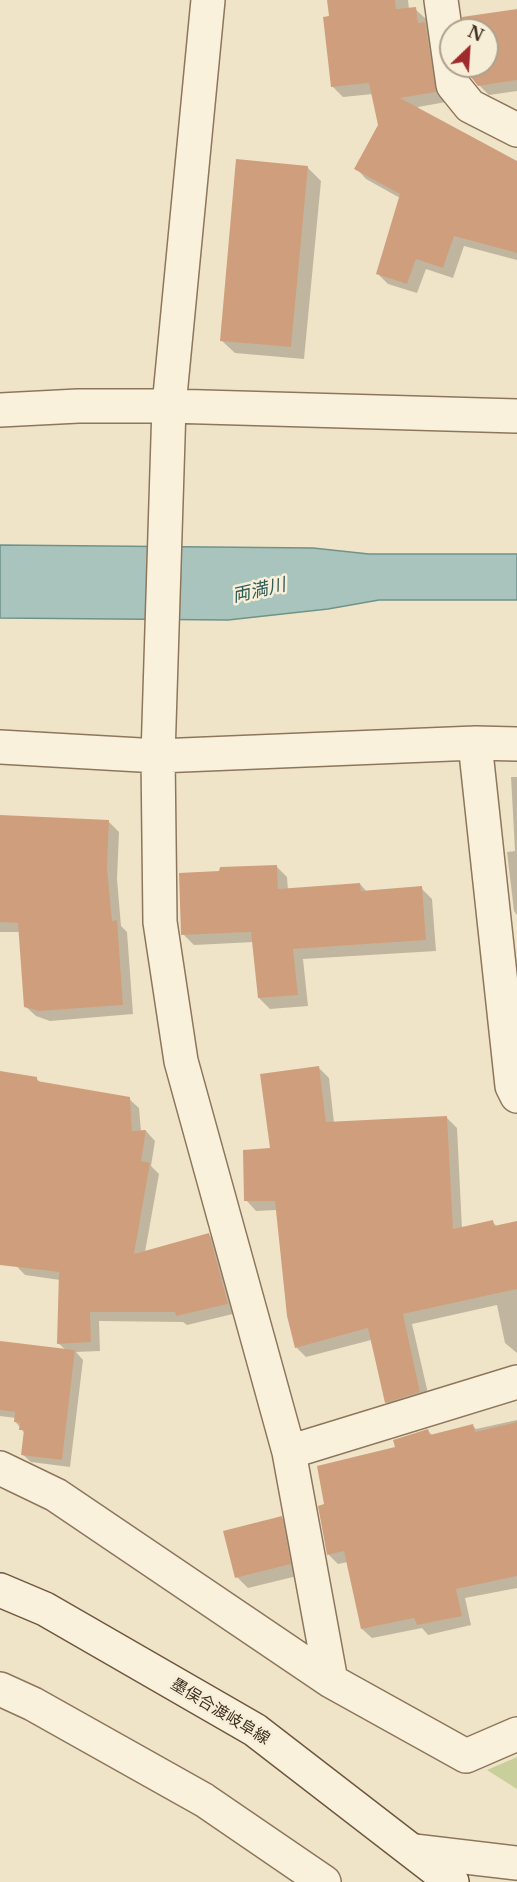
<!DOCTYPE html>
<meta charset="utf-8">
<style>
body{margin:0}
#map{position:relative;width:517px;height:1882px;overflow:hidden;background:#f0e4c8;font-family:"Libre Baskerville",serif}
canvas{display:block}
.north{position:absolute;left:439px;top:18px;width:60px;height:60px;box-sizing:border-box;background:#f7eed8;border:2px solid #ada18e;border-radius:50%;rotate:25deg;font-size:16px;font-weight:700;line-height:24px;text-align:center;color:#3d2e20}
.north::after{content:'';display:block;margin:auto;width:21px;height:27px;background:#9e2a2b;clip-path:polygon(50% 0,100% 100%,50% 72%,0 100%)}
</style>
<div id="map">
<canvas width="517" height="1882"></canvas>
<div class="north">N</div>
</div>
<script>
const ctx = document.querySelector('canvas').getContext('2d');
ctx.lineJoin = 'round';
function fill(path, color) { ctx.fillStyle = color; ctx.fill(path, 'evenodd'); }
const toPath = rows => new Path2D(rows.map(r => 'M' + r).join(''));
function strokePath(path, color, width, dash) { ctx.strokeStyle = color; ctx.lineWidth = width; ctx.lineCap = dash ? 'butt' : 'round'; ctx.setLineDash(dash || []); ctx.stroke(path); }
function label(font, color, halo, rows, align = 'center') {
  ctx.font = font + ' "Libre Baskerville","Noto Sans JP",serif'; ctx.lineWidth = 5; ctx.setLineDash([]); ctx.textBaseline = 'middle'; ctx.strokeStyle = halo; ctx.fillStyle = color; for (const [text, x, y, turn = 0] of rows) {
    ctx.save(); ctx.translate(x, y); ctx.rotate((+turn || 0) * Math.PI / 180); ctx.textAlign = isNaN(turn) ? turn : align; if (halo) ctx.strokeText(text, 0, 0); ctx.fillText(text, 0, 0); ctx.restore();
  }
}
const green = toPath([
 [517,1757,517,1789,487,1770]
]);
const water = toPath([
 [0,545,313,548,369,554,517,554,517,600,379,600,328,609,228,620,0,618,0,545]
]);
const shadow = toPath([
 [329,0,408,0,409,9,415,9,426,19,427,26,435,34,446,102,418,107,418,109,517,184,517,260,464,246,453,278,426,269,417,293,388,284,377,273,400,198,366,179,356,168,380,126,373,94,343,97,332,86],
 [517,11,517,91,489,95,479,85,471,66,487,66,487,30,466,30],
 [307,167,321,181,304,359,235,353,221,340],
 [511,777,517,777,517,915,514,911,507,852,515,851],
 [0,817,108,821,119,832,117,879,121,926,127,932,133,1014,50,1021,36,1016,25,1006,20,932,0,932],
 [276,866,287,877,288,890,360,884,367,892,421,888,432,899,436,951,303,959,308,1006,270,1009,259,998,254,942,194,945,183,934],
 [319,1068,329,1078,334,1123,447,1118,457,1128,462,1229,493,1222,497,1227,517,1223,517,1353,505,1343,497,1305,412,1324,430,1402,397,1412,386,1402,371,1340,306,1357,296,1347,277,1210,256,1211,246,1200,272,1149],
 [0,1073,37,1079,42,1084,129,1099,139,1108,141,1132,146,1131,155,1141,151,1166,159,1174,145,1252,209,1235,218,1244,237,1313,187,1325,183,1322,99,1321,100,1351,76,1352,83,1360,70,1467,31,1462,22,1454,25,1434,15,1421,16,1418,0,1416,0,1343,66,1350,58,1343,60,1280,25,1275,0,1249],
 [517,1420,517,1588,465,1598,471,1625,428,1635,422,1628,372,1638,362,1629,348,1562,338,1564,328,1554,326,1505,397,1448,428,1431,433,1436,473,1426,476,1429],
 [281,1517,292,1528,301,1575,248,1588,237,1577]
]);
const building = toPath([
 [327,0,395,0,396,9,416,7,418,23,425,22,436,92,400,98,517,161,517,253,454,236,443,268,416,259,407,284,376,274,400,194,354,169,378,125,369,83,331,87,323,17,329,16],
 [517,9,517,80,478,86,471,77,469,66,487,66,487,30,464,30,462,17],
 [236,159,308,166,291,347,220,341],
 [0,815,109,820,107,868,112,921,117,920,123,1005,39,1011,24,1007,18,923,0,922],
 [277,865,278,889,360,883,361,891,422,886,426,940,293,949,298,995,258,998,251,932,181,935,179,873,219,871,220,867],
 [319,1066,326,1122,447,1116,453,1229,493,1220,494,1226,517,1221,517,1289,403,1314,420,1392,385,1403,368,1328,295,1348,287,1316,275,1201,244,1201,243,1150,270,1148,260,1074],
 [0,1071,37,1077,37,1081,130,1097,132,1131,146,1130,141,1161,150,1163,134,1254,209,1233,228,1304,176,1316,175,1312,90,1312,91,1342,57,1344,59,1272,0,1265],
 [0,1341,75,1350,62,1460,21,1455,24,1430,19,1430,20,1423,14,1422,15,1412,0,1410],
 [517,1422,517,1576,456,1589,462,1616,417,1625,414,1618,361,1629,344,1551,327,1555,318,1506,324,1504,317,1466,395,1447,393,1440,428,1429,430,1435,473,1424,475,1432],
 [282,1516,291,1564,235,1578,223,1531]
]);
const street = toPath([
 [208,0,169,406,158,756,160,922,181,1061,289,1452,331,1681,466,1756,517,1734],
 [441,0,453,85,470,106,517,130],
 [0,410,78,406,169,406,517,416],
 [475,743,512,1086,517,1096],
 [0,747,158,756,475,743,517,744],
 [289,1452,517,1382],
 [0,1468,56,1495,331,1681],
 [0,1689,33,1704,204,1800,324,1882],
 [414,1851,517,1863]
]);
const secondary = toPath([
 [0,1590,45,1609,255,1730,452,1882]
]);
const streetNames = [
 ["墨俣合渡岐阜線",220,1712,31]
];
const waterNames = [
 ["両満川",259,591,-13]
];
fill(green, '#c9cf9b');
fill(water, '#a9c4bc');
strokePath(water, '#6f938a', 1.5);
fill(shadow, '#0003');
fill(building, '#cf9f7d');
strokePath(street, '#8d765c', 36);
strokePath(secondary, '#6f573f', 36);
strokePath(street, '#faf1dc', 33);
strokePath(secondary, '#faf1dc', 33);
label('16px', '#3d2e20', '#f7eed8', streetNames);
label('italic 18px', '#2f5d5a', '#f7eed8', waterNames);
</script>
